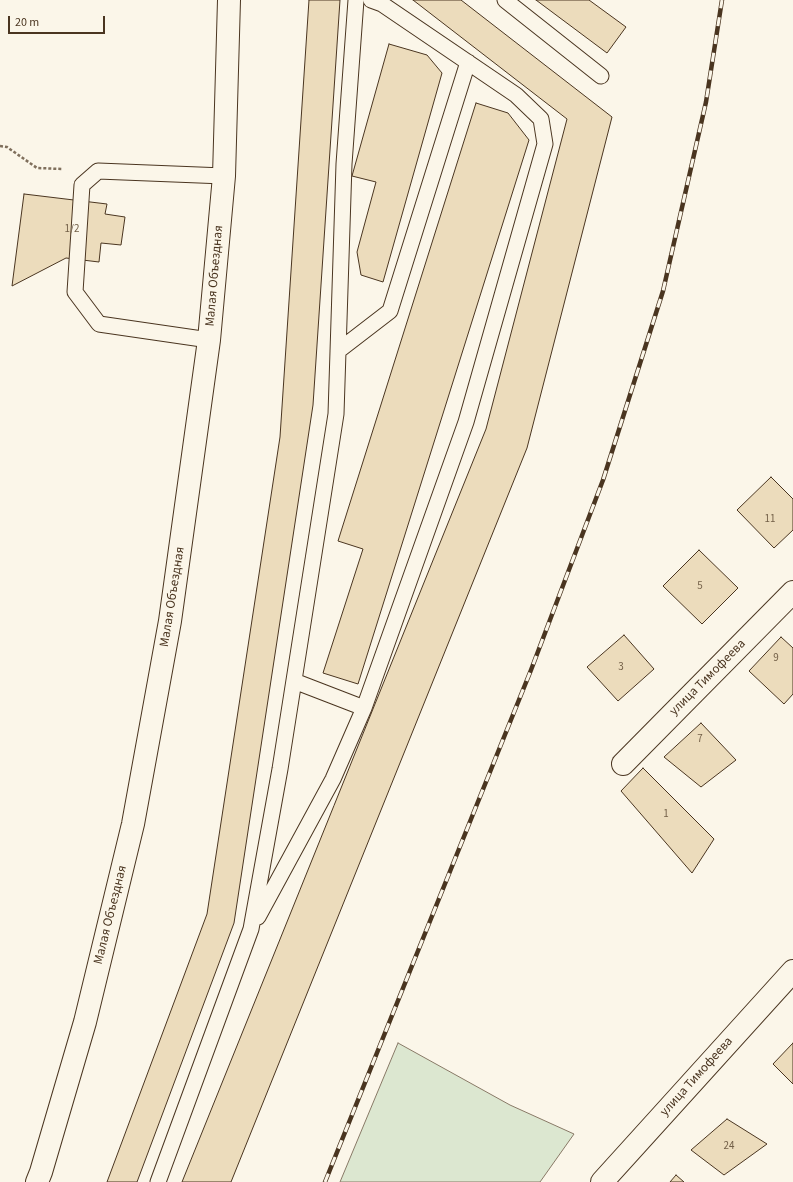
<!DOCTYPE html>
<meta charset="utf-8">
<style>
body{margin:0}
#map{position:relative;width:793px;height:1182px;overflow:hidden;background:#fbf6e9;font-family:"Source Sans 3",sans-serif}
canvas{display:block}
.scale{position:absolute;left:8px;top:16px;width:97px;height:18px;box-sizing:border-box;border:2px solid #4a3520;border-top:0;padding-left:5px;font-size:12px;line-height:14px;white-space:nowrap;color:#4a3520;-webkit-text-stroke:3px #fbf6e9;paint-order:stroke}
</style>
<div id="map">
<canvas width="793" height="1182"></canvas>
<div class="scale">20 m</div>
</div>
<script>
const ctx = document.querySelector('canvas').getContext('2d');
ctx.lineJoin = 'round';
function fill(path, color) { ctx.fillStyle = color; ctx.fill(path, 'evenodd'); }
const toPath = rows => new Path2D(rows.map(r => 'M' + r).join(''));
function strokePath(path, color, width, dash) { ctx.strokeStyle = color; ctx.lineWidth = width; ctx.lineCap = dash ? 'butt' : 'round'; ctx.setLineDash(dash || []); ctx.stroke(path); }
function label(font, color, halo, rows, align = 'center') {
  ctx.font = font + ' "Source Sans 3",sans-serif'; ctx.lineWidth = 3; ctx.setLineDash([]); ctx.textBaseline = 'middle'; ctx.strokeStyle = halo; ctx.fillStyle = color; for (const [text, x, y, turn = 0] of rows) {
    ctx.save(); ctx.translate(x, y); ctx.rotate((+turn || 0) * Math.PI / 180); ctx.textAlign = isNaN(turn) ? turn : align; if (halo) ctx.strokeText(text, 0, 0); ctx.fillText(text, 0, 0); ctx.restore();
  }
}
const green = toPath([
 [398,1043,510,1105,574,1134,540,1182,340,1182,398,1043]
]);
const building = toPath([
 [309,0,340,0,313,405,234,923,137,1182,107,1182,207,914,280,437,309,0],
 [413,0,461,0,612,117,527,448,231,1182,182,1182,486,429,567,119,413,0],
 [536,0,589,0,626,27,607,53,536,0],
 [389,44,427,55,442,73,383,282,361,275,357,252,376,182,352,176,389,44],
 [476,103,508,113,529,140,358,684,323,673,363,549,338,541,476,103],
 [24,194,107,204,105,214,125,217,121,245,101,243,99,262,66,258,12,286,24,194],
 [771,477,793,499,793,530,774,548,737,510,771,477],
 [699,550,738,588,702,624,663,586,699,550],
 [624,635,654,669,618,701,587,667,624,635],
 [781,637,793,648,793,694,784,704,749,671,781,637],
 [701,723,736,760,701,787,664,757,701,723],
 [643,768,714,839,692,873,621,791,643,768],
 [793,1043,793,1084,773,1064,793,1043],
 [727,1119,767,1144,724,1175,691,1150,727,1119],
 [676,1175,684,1182,670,1182,676,1175]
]);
const path = toPath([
 [0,146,7,147,37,168,63,169]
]);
const lane = toPath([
 [505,0,601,76],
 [209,340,99,324,75,292,82,185,98,171,224,176],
 [338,351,390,311,468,62],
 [294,681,364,708],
 [258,917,333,779,364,708,466,422,545,144,541,119,516,95,382,4,371,0],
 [158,1182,251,929,280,769,336,414,344,164,356,0]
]);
const street = toPath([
 [623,764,793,592]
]);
const secondary = toPath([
 [37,1182,41,1172,85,1022,133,824,170,621,209,340,224,176,229,0]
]);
const primary = toPath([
 [602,1182,793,971]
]);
const rail = toPath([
 [325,1182,531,670,603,480,663,291,706,102,722,0]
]);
const numberNames = [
 ["1/2",72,230],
 ["11",770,520],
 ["5",700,587],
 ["9",776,659],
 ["3",621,668],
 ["7",700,740],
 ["1",666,815],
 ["24",729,1147]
];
const streetNames = [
 ["Малая Объездная",215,276,-85],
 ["Малая Объездная",173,597,-81],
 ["улица Тимофеева",708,678,-45],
 ["Малая Объездная",111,915,-76],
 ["улица Тимофеева",697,1077,-48]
];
fill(green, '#dce7d0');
strokePath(green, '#887966', 1);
fill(building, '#ecdcbc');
strokePath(building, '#4a3520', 1);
strokePath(lane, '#4a3520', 17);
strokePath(street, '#4a3520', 24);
strokePath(secondary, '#4a3520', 24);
strokePath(primary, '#4a3520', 24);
strokePath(path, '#7f6f5c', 2.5, [3, 2]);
strokePath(lane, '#fbf6e9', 15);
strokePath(street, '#fbf6e9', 22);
strokePath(secondary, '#fbf6e9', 22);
strokePath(primary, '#fbf6e9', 22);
strokePath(rail, '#4a3520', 4.5);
strokePath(rail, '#fbf6e9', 3, [9]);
label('11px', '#725f47', null, numberNames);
label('13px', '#4a3520', '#fbf6e9', streetNames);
</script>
